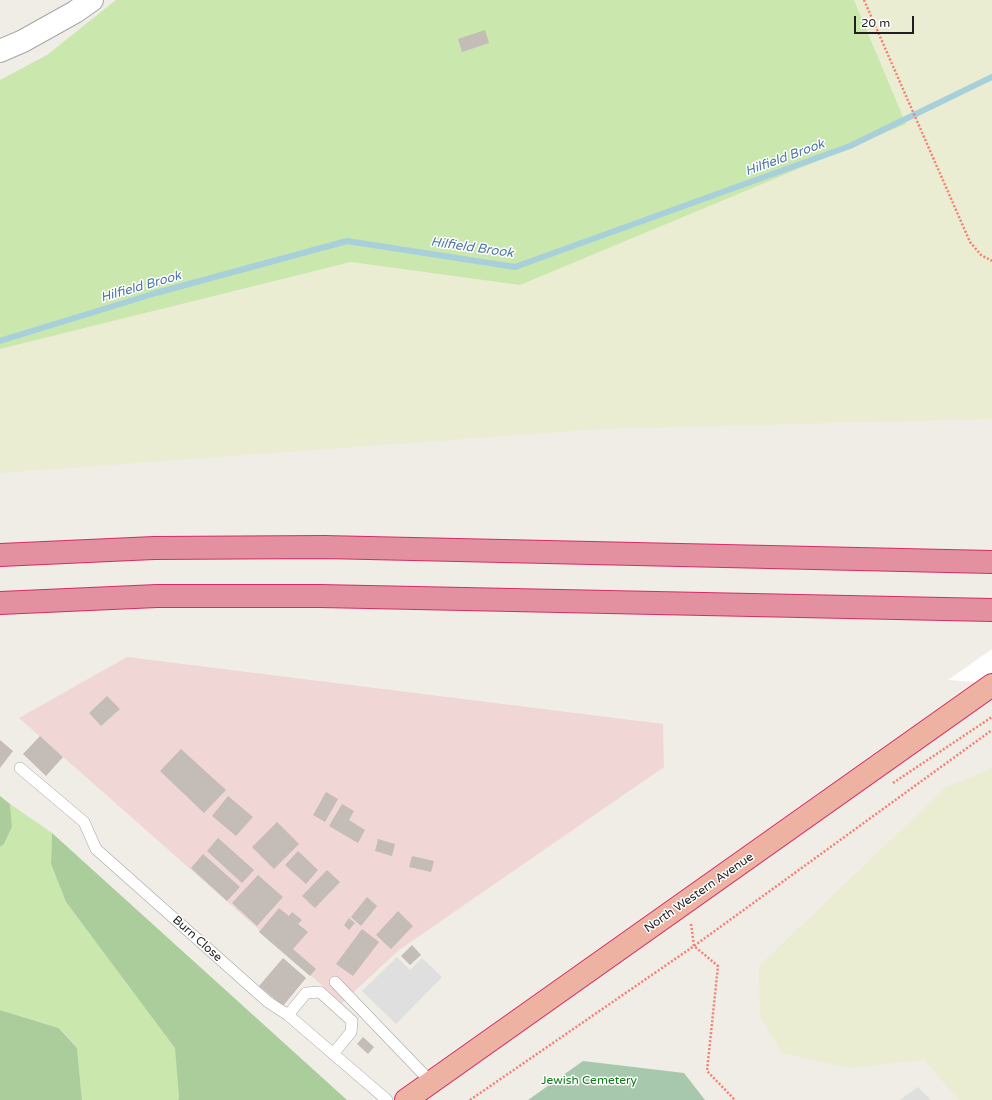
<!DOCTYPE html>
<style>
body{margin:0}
#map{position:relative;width:992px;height:1100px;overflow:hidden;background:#f0ece6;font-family:"Varela Round",sans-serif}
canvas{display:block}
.scale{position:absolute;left:854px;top:16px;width:60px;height:18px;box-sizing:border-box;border:2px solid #1f1f1f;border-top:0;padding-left:5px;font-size:12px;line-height:14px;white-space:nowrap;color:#1f1f1f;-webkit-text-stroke:3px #fff;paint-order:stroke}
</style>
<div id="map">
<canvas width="992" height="1100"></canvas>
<div class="scale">20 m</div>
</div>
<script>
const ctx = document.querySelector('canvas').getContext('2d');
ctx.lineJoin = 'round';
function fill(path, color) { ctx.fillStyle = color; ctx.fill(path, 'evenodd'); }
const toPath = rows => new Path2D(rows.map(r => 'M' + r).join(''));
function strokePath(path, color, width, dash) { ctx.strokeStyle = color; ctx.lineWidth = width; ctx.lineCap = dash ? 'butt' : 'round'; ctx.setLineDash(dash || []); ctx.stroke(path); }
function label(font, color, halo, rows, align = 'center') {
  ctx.font = font + ' "Varela Round",sans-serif'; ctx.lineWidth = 3; ctx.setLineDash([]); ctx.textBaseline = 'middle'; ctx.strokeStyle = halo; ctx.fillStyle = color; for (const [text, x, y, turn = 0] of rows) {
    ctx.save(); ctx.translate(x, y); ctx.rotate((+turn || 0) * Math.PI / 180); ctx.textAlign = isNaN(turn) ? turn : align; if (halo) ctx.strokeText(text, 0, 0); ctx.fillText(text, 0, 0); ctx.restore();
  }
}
const commercial = toPath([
 [127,657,663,724,664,767,399,950,342,1003,19,718]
]);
const farmland = toPath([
 [854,0,992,0,992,419,601,429,0,473,0,349,351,262,520,285,906,124],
 [992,768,992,1100,959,1100,924,1060,849,1068,782,1053,760,1017,759,966,945,788]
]);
const grass = toPath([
 [116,0,854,0,906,124,520,285,351,262,0,349,0,80,47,55],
 [10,804,52,833,51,864,66,902,176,1048,179,1097,178,1100,82,1100,77,1048,60,1028,0,1010,0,847,4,844,12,827]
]);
const forest = toPath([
 [0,796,10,804,12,827,4,844,0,847],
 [52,833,347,1100,178,1100,179,1097,175,1048,66,902,51,864],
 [0,1010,59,1028,77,1048,82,1100,0,1100]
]);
const cemetery = toPath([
 [583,1061,684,1073,705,1100,528,1100]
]);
const parking = toPath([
 [397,957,410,970,422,958,442,977,396,1024,362,991],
 [918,1087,931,1100,900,1100]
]);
const pier = toPath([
 [992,649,992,683,948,680]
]);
const stream = toPath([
 [0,341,156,293,347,241,515,267,850,146,992,77]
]);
const building = toPath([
 [485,30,489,43,462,52,458,39],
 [107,696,120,709,101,726,89,713],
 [40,736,63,757,46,776,23,754],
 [0,740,13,751,0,768],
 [181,749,226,790,204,813,160,771],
 [326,792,338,799,325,822,313,815],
 [228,796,253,817,236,836,212,816],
 [342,804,354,811,349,820,365,830,358,843,329,826],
 [277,822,299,844,274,869,252,847],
 [218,838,254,870,242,883,207,851],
 [378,839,395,844,392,856,375,851],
 [298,851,318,870,306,884,285,865],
 [203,854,240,887,227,901,191,868],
 [412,856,434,861,431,872,409,867],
 [327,870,340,882,315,908,302,896],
 [258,875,283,897,257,926,232,903],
 [367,897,377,906,361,926,351,917],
 [279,908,289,916,292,912,302,920,298,924,308,932,293,949,316,969,310,976,259,932],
 [398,911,413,926,391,949,376,935],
 [349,918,355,923,349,930,344,925],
 [362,929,379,942,353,976,336,964],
 [412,945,421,955,410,965,401,956],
 [283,958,306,978,283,1006,259,986],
 [363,1037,374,1047,368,1054,357,1044]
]);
const path = toPath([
 [864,0,970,242,981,255,992,261],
 [893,783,992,717],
 [691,924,694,946,718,966,707,1071,735,1100],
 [470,1100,694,946,992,730]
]);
const service = toPath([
 [20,768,84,822,96,849,268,1002,288,1015,387,1100],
 [335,982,431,1082],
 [288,1015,306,993,320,992,352,1021,351,1032,333,1054]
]);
const minor = toPath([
 [0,51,23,41,75,12,92,0]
]);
const trunk = toPath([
 [406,1100,992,685]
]);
const motorway = toPath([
 [0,555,154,548,324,547,992,562],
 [0,603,157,596,320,596,992,610]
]);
const streetNames = [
 ["North Western Avenue",699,893,-35],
 ["Burn Close",197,939,42]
];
const parkNames = [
 ["Jewish Cemetery",589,1081]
];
const waterNames = [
 ["Hilfield Brook",785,158,-20],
 ["Hilfield Brook",472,248,8],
 ["Hilfield Brook",141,287,-16]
];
fill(commercial, '#f0d7d6');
fill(farmland, '#ebedd2');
fill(grass, '#cae7ae');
fill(forest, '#abcd9c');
fill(cemetery, '#a8c8ad');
fill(parking, '#dfdfdf');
fill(pier, '#fff');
strokePath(stream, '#a8d0db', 6);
fill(building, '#c4bcb6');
strokePath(service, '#a6a6a6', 12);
strokePath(minor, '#a6a6a6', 24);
strokePath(trunk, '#d42d66', 24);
strokePath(motorway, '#d42d66', 24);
strokePath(path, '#f48072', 2.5, [2, 2]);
strokePath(service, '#fff', 11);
strokePath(minor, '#fff', 22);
strokePath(trunk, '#eeb2a2', 22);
strokePath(motorway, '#e391a1', 22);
label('12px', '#1f1f1f', '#fff', streetNames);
label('12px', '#107a19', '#fff', parkNames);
label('italic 13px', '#4c78a4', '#fff', waterNames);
</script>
